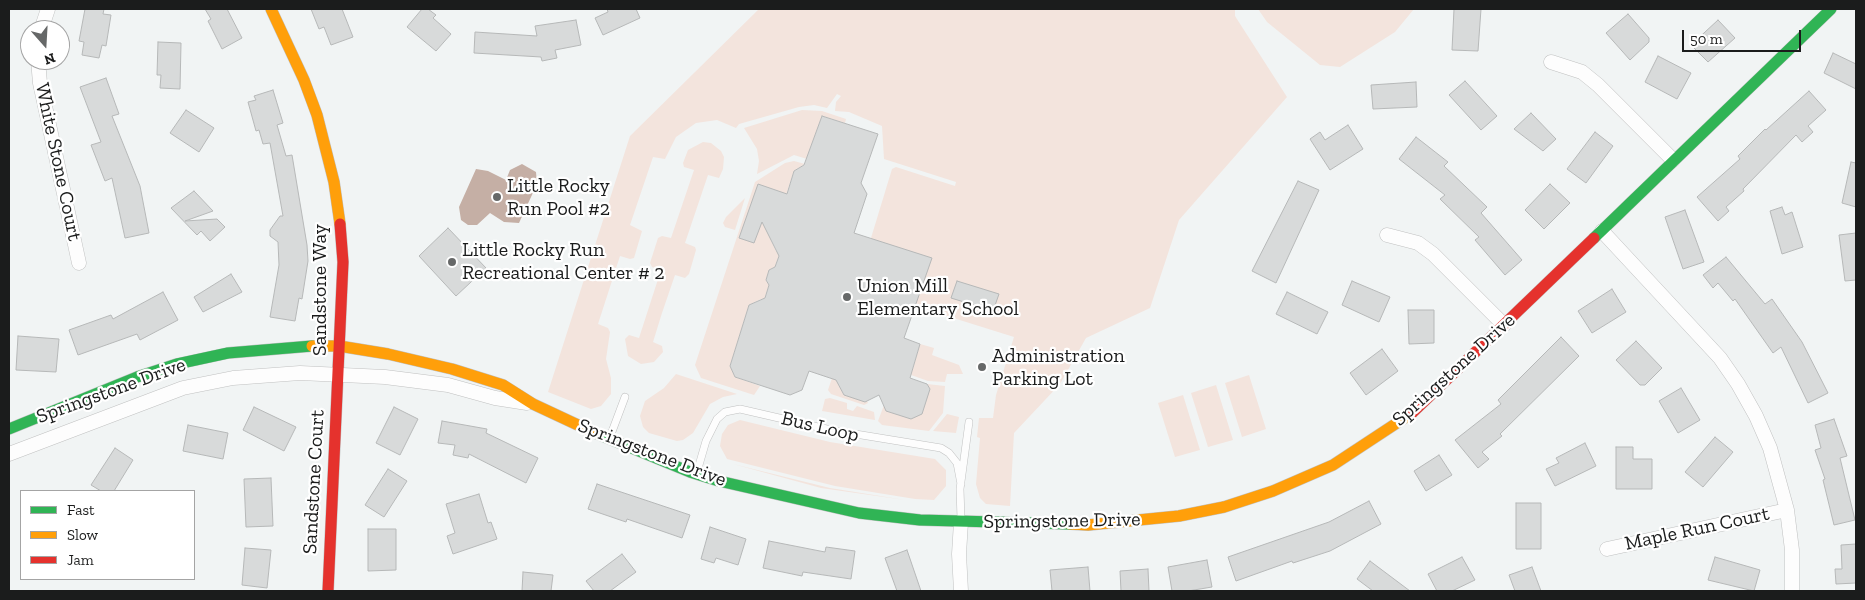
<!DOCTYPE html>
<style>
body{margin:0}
#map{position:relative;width:1865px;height:600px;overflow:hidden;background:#f1f4f4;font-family:"Zilla Slab",serif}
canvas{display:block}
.frame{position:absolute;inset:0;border:10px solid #1b1c1c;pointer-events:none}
.legend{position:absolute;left:20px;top:490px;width:175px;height:90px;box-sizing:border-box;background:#fff;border:1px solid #a4a4a4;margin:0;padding:6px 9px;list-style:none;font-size:15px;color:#1b1c1c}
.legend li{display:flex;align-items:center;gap:10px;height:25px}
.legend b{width:25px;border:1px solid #a4a4a4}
.north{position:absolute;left:20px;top:20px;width:50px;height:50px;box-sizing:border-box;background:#fff;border:1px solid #a4a4a4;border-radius:50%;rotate:161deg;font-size:14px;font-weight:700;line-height:20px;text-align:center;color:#1b1c1c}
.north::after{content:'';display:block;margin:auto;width:18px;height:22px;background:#666868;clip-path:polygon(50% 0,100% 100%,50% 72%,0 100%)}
.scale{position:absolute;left:1682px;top:30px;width:119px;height:22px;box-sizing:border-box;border:2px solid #1b1c1c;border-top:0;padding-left:6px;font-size:15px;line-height:18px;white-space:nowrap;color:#1b1c1c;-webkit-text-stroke:4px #fff;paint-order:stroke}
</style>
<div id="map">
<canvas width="1865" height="600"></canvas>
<div class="frame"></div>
<ul class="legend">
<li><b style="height:6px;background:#30b455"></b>Fast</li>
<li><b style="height:6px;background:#ff9f0a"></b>Slow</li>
<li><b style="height:6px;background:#e5322d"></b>Jam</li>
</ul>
<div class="north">N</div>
<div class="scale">50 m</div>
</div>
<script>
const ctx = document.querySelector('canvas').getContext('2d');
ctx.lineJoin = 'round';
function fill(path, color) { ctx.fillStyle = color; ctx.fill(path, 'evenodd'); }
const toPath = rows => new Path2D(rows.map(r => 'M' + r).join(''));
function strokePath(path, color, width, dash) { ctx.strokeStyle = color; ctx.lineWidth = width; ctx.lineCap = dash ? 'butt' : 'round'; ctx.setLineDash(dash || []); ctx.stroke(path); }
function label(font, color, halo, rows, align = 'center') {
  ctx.font = font + ' "Zilla Slab",serif'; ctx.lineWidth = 4.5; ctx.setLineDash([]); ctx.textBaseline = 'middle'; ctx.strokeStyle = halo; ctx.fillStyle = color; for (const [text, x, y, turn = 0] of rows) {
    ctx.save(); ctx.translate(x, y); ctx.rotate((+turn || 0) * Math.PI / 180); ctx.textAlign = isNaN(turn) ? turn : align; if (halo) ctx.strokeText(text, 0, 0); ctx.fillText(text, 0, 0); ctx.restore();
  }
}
const green = toPath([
 [759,9,1235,9,1235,16,1287,97,1179,220,1150,308,1086,338,1060,384,1014,433,1010,506,986,504,980,498,976,484,980,438,977,437,979,418,993,418,996,395,1014,337,915,306,871,238,892,169,896,167,955,186,956,182,884,159,882,126,849,112,835,111,836,102,841,96,837,94,827,108,814,105,799,107,739,124,736,128,717,120,696,123,676,137,665,159,653,157,630,225,642,231,634,258,630,259,620,256,598,324,608,328,610,332,606,359,611,378,611,394,601,406,591,409,548,392,630,136],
 [1258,9,1414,9,1395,32,1340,67,1320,65,1267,22],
 [802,110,822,111,846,119,845,123,822,116,807,159,794,155,757,174,759,161,757,149,744,128],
 [703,142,711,143,721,151,724,157,723,169,719,178,708,175,685,243,695,247,696,250,689,274,685,278,675,275,662,313,653,342,662,346,663,352,654,362,641,364,628,356,625,339,629,335,639,338,661,270,652,267,650,263,658,238,662,236,671,238,694,170,684,167,683,163,688,150],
 [794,161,805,164,794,171,771,240,776,251,780,252,775,267,769,270,766,280,769,285,764,300,761,299,749,305,730,366,735,377,760,386,754,395,701,378,695,365,755,182,785,163],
 [745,198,735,230,725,227,723,223,726,217],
 [920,344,934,348,932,355,959,365,963,374,947,374,945,382,928,381,911,375],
 [842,373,838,384,844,395,867,401,868,403,864,405,831,394,828,390,832,378],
 [676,374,737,394,723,397,710,404,693,433,683,440,677,441,649,433,643,427,640,416,645,401,664,388],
 [1249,375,1266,429,1242,437,1225,383],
 [927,384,945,386,943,413,929,431,882,425,878,421,884,405,930,389],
 [1216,385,1233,440,1208,447,1191,393],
 [1183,395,1200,450,1175,457,1158,403],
 [830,398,847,403,847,409,853,411,857,406,874,412,875,420,822,411,825,399],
 [947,414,959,417,956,433,933,431],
 [740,420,830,442,935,459,946,470,946,486,934,500,915,499,835,486,727,459,720,446,722,434,728,425],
 [733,464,830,488,905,500,821,488]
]);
const water = toPath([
 [522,164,536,172,537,184,519,223,504,222,490,213,477,225,468,225,461,220,459,207,476,169,488,171,506,180,510,170]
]);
const building = toPath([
 [85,9,104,9,103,14,111,15,106,46,102,45,99,58,82,55,84,42,79,41,85,9],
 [205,9,227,9,242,38,222,49,208,21,211,19,205,9],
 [311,9,342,9,353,37,331,45,324,27,319,29,311,9],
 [422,9,428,9,436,15,433,18,451,34,436,51,407,27,422,9],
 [607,9,636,9,640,18,603,35,595,18,608,12,607,9],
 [1454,9,1481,9,1478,51,1452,50,1454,9],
 [1628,14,1649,38,1649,42,1630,60,1606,33,1628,14],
 [576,20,581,45,555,50,557,58,542,61,541,57,474,53,475,32,537,36,535,26,576,20],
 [1718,20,1735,38,1708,62,1691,45,1718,20],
 [158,42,181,43,180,89,160,88,161,75,157,75,158,42],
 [1833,53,1856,64,1856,89,1824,73,1833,53],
 [1658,56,1691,73,1677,99,1645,82,1658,56],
 [106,78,119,114,112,116,140,186,149,233,125,238,112,178,105,181,91,145,101,142,80,87,106,78],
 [1465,81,1497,116,1481,130,1449,95,1465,81],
 [1416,82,1417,107,1373,109,1371,85,1416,82],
 [273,90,283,123,277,125,286,156,292,155,307,245,308,261,302,299,299,298,295,321,270,317,279,265,278,242,270,236,270,230,280,216,283,216,270,143,263,144,259,130,256,131,248,102,256,100,254,96,273,90],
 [1809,91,1826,110,1808,126,1813,132,1802,142,1796,135,1743,189,1744,191,1726,207,1729,211,1718,221,1697,197,1740,159,1738,156,1765,129,1766,130,1809,91],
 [186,110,214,128,199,152,170,133,186,110],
 [1531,113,1556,139,1543,151,1514,129,1531,113],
 [822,116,878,134,861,183,867,194,854,233,932,258,904,338,920,344,910,378,927,384,930,389,922,414,911,419,886,411,879,395,865,402,844,395,836,380,809,371,802,390,790,395,735,377,730,366,749,305,765,298,769,285,766,280,769,270,775,267,779,256,762,222,754,243,739,238,758,184,787,194,794,171,804,165,822,116],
 [1348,125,1363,149,1330,170,1310,139,1320,132,1325,140,1348,125],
 [1595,132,1613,146,1586,183,1567,169,1595,132],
 [1416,137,1448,162,1444,166,1487,207,1481,213,1522,260,1505,275,1475,240,1479,237,1440,199,1445,195,1399,159,1416,137],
 [1851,162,1856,163,1856,207,1842,203,1851,162],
 [1298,181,1319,190,1276,283,1252,271,1298,181],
 [1550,184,1570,203,1544,229,1525,210,1550,184],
 [194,191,213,211,185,221,217,219,225,227,210,241,201,231,197,235,171,208,194,191],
 [1782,207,1785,215,1792,212,1803,247,1782,254,1770,211,1782,207],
 [1685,210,1704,262,1683,269,1665,217,1685,210],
 [448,228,486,268,456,296,419,256,448,228],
 [1856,233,1856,280,1845,281,1839,235,1856,233],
 [1726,257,1765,304,1772,299,1802,342,1828,393,1808,403,1781,347,1773,353,1735,299,1733,301,1718,283,1713,288,1703,275,1726,257],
 [231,274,242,292,203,312,194,297,231,274],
 [957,281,999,294,993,311,951,298,957,281],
 [1352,281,1390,297,1379,322,1342,305,1352,281],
 [1612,289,1626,312,1592,333,1578,311,1612,289],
 [163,292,178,320,140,340,137,334,78,355,69,330,111,315,113,319,163,292],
 [1287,292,1328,312,1317,334,1276,314,1287,292],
 [1408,310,1434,310,1434,343,1409,344,1408,310],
 [18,336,59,339,56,372,16,370,18,336],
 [1561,337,1579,356,1500,434,1502,436,1482,452,1489,459,1478,468,1455,440,1501,404,1498,400,1561,337],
 [1636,341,1662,368,1645,385,1640,385,1616,360,1636,341],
 [1382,349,1398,371,1366,395,1350,373,1382,349],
 [1681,388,1700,420,1678,433,1659,401,1681,388],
 [254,407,296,427,284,451,243,430,254,407],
 [394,407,418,419,400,455,376,443,394,407],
 [1834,419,1847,456,1840,458,1855,520,1834,525,1823,480,1825,479,1815,450,1821,448,1815,425,1834,419],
 [442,421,487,429,486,433,538,458,526,483,469,454,468,458,453,455,455,445,438,443,442,421],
 [188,425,228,433,223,459,183,451,188,425],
 [1715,437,1733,452,1703,487,1685,472,1715,437],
 [1585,443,1596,466,1555,486,1546,469,1559,463,1556,458,1585,443],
 [1616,447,1633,447,1633,459,1652,459,1652,489,1616,489,1616,447],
 [115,448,133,460,114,491,101,491,91,485,115,448],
 [1439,455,1452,475,1426,491,1414,471,1439,455],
 [388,469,407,481,384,517,365,505,388,469],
 [271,478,273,526,246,527,244,479,271,478],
 [597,484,690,515,682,538,627,519,626,522,588,509,597,484],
 [479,494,488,523,491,522,497,539,453,554,447,536,455,533,446,504,479,494],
 [1369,501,1381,524,1330,551,1293,563,1292,561,1236,581,1228,557,1329,522,1369,501],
 [1516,503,1541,503,1541,549,1516,549,1516,503],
 [710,527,746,539,738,565,716,558,714,563,701,559,710,527],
 [368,529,396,529,396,570,368,571,368,529],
 [769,541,825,552,826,547,855,551,851,579,803,572,802,576,763,568,769,541],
 [1856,544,1856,583,1836,584,1835,569,1842,569,1841,545,1856,544],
 [245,548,271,550,267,588,242,585,245,548],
 [907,550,921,591,897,591,885,558,907,550],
 [622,554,636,572,610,591,594,591,586,581,622,554],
 [1462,557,1475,580,1452,591,1437,591,1428,574,1462,557],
 [1715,557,1760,570,1754,591,1708,580,1715,557],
 [1207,560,1212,587,1188,591,1172,591,1168,567,1207,560],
 [1370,561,1410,591,1373,591,1357,579,1370,561],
 [1088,567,1090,591,1052,591,1050,570,1088,567],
 [1532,567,1541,591,1515,591,1509,575,1532,567],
 [1148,569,1149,591,1121,591,1120,571,1148,569],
 [523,572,553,575,551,591,522,591,523,572]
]);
const lane = toPath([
 [610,437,625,397],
 [697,472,706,441,717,419,725,412,740,409,831,430,941,448,949,453,957,463,961,484],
 [961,519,960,489,969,422]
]);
const street = toPath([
 [41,30,48,9],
 [38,60,40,83,79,263],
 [1551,62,1582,72,1598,85,1673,160],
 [1602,231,1720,358,1738,384,1756,416,1770,448,1787,510,1792,550,1792,591],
 [1387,235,1418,243,1433,254,1504,325],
 [9,454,183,388,233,378,300,373,385,377,448,385,495,398,527,403],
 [961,522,959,554,961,591],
 [1607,549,1787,510]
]);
const fast = toPath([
 [1594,238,1831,9],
 [9,429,137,377,177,364,228,353,312,346],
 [595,433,690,472,719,481,859,513,920,520,1070,524]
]);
const slow = toPath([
 [271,9,304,80,317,115,334,182,340,224],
 [312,346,339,346,388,354,452,369,503,385,533,404,595,433],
 [1070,524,1088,525,1179,516,1224,507,1273,491,1333,465,1412,413]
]);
const jam = toPath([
 [1412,413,1594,238],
 [328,591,343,262,340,224]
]);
const markers = [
 [497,197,5,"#666868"],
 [452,262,5,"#666868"],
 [847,297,5,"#666868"],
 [982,367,5,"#666868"]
];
const streetNames = [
 ["White Stone Court",58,162,78],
 ["Sandstone Way",320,290,-90],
 ["Springstone Drive",1454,370,-42],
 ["Springstone Drive",111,391,-20],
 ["Bus Loop",820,427,13],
 ["Springstone Drive",652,453,21],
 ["Sandstone Court",314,482,-87],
 ["Springstone Drive",1062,521,-1],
 ["Maple Run Court",1697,529,-12]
];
const poiNames = [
 ["Little Rocky",507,186],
 ["Run Pool #2",507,209],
 ["Little Rocky Run",462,250],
 ["Recreational Center # 2",462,273],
 ["Union Mill",857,286],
 ["Elementary School",857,309],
 ["Administration",992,356],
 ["Parking Lot",992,379]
];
fill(green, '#f3e4dd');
fill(water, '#c5afa5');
fill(building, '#d8dada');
strokePath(building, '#b6b8b8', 1);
strokePath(lane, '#c0c1c1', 8);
strokePath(street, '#c0c1c1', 15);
strokePath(fast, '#c0c1c1', 12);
strokePath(slow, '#c0c1c1', 12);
strokePath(jam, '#c0c1c1', 12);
strokePath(lane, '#fdfdfd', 7);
strokePath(street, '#fdfdfd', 14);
strokePath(fast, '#30b455', 11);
strokePath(slow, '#ff9f0a', 11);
strokePath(jam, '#e5322d', 11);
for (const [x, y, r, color] of markers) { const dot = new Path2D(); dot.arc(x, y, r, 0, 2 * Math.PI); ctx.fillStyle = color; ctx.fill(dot); strokePath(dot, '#fff', 2); }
label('20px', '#1b1c1c', '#fff', streetNames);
label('20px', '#1b1c1c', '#fff', poiNames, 'left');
</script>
